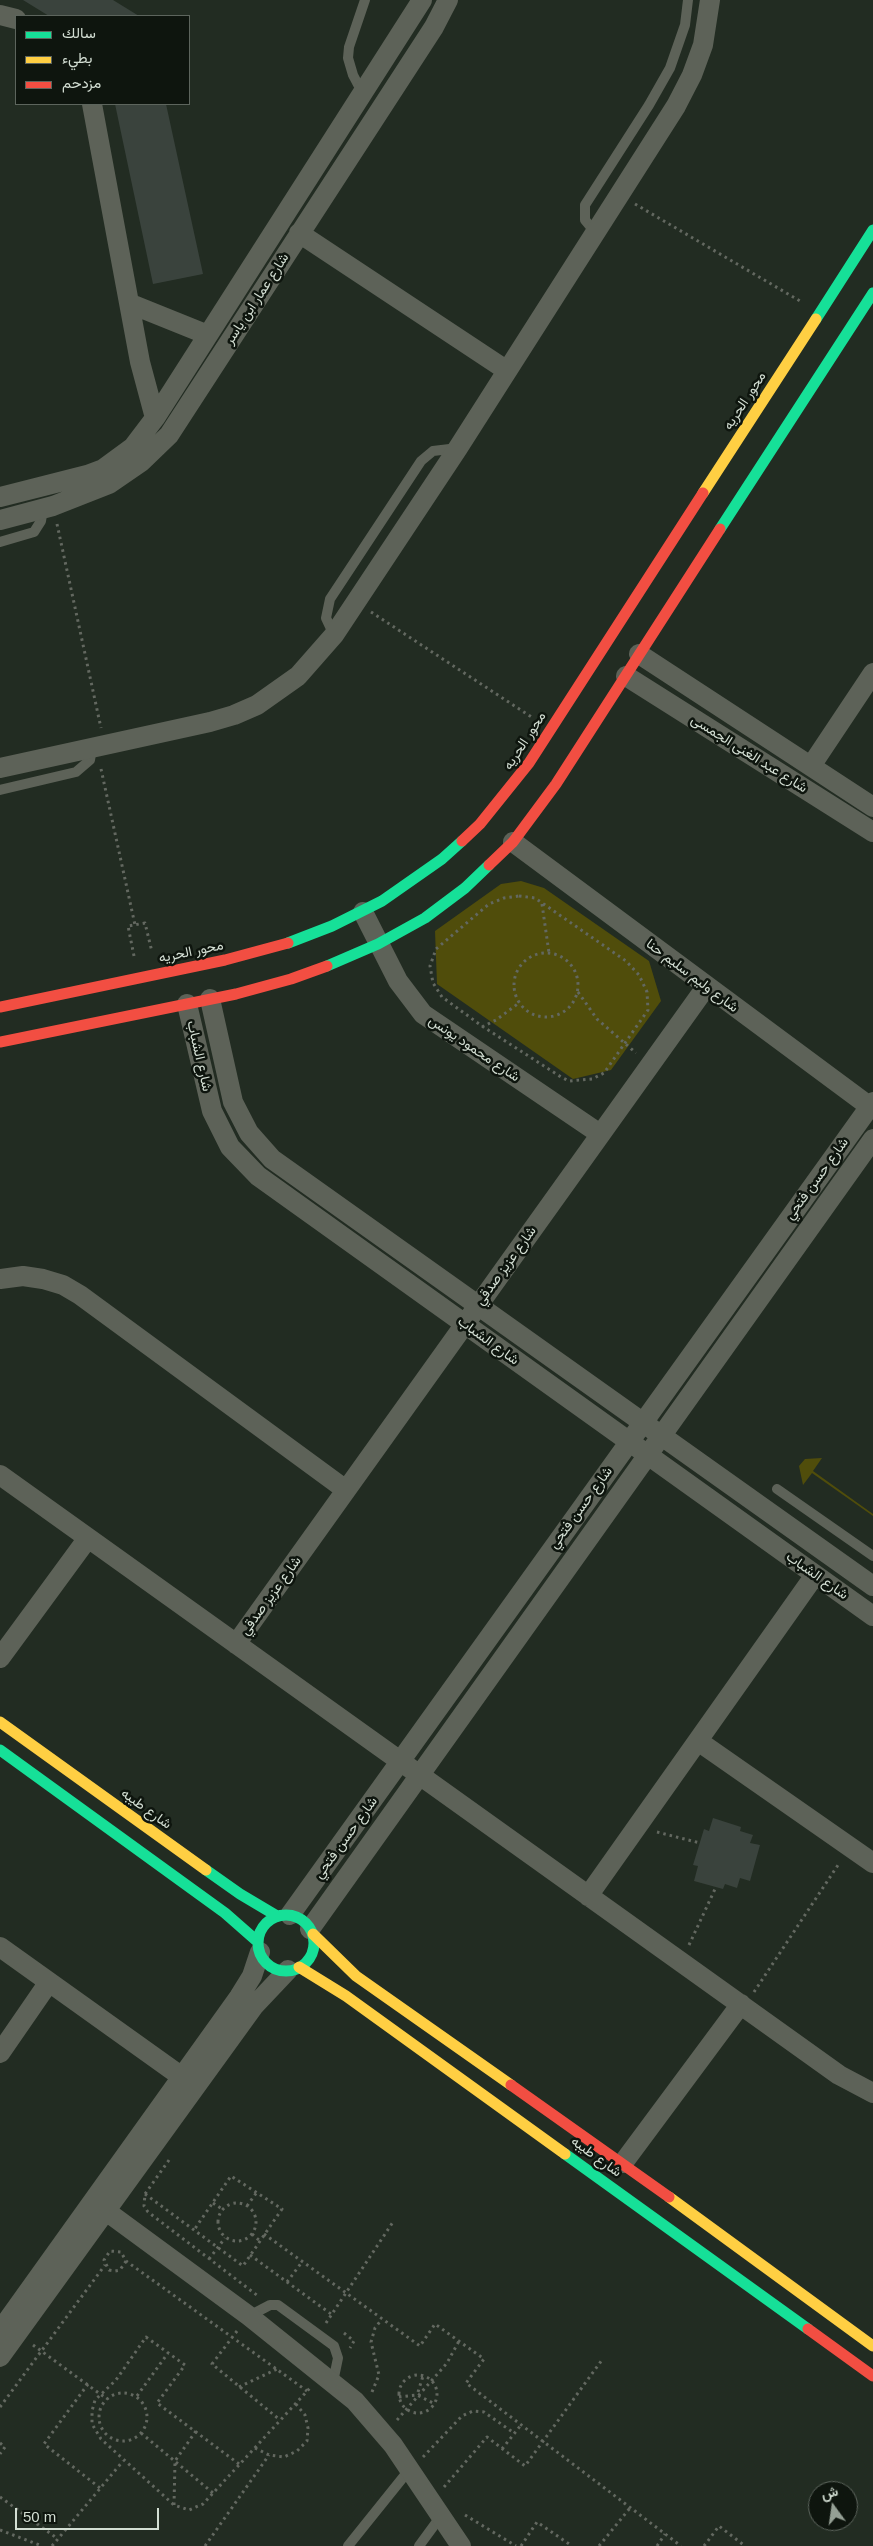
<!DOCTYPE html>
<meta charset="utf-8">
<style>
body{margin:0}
#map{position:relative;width:873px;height:2546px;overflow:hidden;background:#222c22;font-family:Helvetica,Vazirmatn,sans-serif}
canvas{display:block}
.legend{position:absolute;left:15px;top:15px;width:175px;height:90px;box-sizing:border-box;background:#0e150e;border:1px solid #5d655d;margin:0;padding:6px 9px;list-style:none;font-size:15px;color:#d3ded3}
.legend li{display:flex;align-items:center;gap:10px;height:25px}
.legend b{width:25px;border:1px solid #5d655d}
.north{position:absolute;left:808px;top:2481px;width:50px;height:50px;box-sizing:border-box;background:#0e150e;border:1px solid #5d655d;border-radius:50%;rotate:346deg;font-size:14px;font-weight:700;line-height:20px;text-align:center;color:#d3ded3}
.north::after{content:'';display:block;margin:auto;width:18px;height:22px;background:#95a095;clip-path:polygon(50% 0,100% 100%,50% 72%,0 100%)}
.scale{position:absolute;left:15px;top:2508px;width:144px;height:22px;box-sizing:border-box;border:2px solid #d3ded3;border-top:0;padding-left:6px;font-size:15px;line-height:18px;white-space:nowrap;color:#d3ded3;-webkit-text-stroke:4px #0e150e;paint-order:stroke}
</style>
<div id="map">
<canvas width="873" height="2546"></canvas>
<ul class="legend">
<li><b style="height:6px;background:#16e098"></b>سالك</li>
<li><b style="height:6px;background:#ffcf43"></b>بطيء</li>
<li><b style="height:6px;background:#f24e42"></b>مزدحم</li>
</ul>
<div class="north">ش</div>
<div class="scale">50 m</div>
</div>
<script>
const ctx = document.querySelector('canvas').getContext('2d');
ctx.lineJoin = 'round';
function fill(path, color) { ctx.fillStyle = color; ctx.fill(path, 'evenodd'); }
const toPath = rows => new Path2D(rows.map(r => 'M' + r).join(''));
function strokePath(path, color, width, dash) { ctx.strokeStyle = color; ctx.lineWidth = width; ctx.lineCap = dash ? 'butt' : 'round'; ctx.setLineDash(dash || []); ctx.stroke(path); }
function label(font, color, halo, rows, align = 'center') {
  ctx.font = font + ' Helvetica,Vazirmatn,sans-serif'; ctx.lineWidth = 5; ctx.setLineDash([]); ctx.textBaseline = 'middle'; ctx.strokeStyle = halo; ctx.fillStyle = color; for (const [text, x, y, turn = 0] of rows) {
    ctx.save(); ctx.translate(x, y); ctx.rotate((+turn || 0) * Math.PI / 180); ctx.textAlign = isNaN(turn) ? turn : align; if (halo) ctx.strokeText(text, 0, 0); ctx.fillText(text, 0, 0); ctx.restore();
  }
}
const green = toPath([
 [521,881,544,888,649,961,661,1001,611,1070,573,1079,437,984,435,931,501,884],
 [822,1458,813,1471,873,1514,873,1516,812,1473,803,1485,799,1466,805,1459]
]);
const building = toPath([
 [23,0,113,0,139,16,49,16],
 [115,104,166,104,203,274,153,284],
 [713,1818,741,1827,740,1831,753,1835,750,1843,760,1845,750,1881,740,1878,737,1888,725,1884,723,1889,694,1881,698,1866,693,1865,704,1829,709,1831]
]);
const path = toPath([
 [635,204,800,301],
 [57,524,101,728],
 [371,612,533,718],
 [101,769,135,925],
 [519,896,535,898,626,961,639,975,647,992,648,1010,604,1073,592,1079,569,1081,561,1077,482,1026,442,997,433,983,430,966,436,949,489,904,504,898,519,896],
 [542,904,549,953],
 '514 985a32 32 0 1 1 64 0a32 32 0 1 1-64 0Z',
 [134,956,128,926,145,923,152,952],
 [578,992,597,1019,636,1053],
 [482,1027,496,1020,519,1003],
 [657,1832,700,1843],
 [689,1945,716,1887],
 [754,1992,840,1862],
 [169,2160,145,2194,144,2206,148,2212,258,2296],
 [145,2194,243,2266,282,2209,231,2176,194,2230],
 [213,2203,222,2209],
 '218 2222a19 19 0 1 1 38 0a19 19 0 1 1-38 0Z',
 [247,2206,257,2192],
 [252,2234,260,2241],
 [264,2234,420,2346,435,2324,484,2359,466,2383,681,2546],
 [250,2255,331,2314],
 [209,2259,225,2238],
 [126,2261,120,2270,115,2271,109,2270,104,2260,110,2251,121,2252,126,2261,307,2391],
 [287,2282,302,2262],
 [326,2323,393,2222],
 [237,2331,212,2364,280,2420],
 [344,2333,354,2341,350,2348],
 [33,2345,107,2399],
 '399 2394a19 19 0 1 1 38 0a19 19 0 1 1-38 0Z',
 [88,2384,44,2444,100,2488],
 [239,2387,277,2369],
 [372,2392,379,2375,371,2342,375,2328,382,2319],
 [418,2392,423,2376],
 '99 2417a24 24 0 1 1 48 0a24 24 0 1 1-48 0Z',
 [137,2396,168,2353],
 [399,2397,417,2395,435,2404],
 [0,2407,105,2265],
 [397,2420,447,2363,459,2341],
 [141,2433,213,2493],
 [0,2443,5,2447,0,2454],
 [255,2448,269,2455,284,2457,297,2451,307,2441,308,2428,305,2415,295,2403],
 [502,2449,521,2425],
 [423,2457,462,2416,473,2411,484,2412,514,2433],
 [239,2464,157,2403,185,2365,146,2337,116,2380,95,2400,92,2411,92,2424,101,2439,174,2505,189,2510,203,2504,310,2388],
 [444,2487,487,2437,525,2466,602,2360],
 [0,2497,58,2539],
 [174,2505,175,2461,196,2431],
 [465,2515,516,2546],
 [0,2530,42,2546],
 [52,2546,123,2461],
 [205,2546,269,2455],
 [521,2546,537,2522,572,2546],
 [599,2546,630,2508],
 [657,2546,665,2534],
 [704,2546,719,2526,745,2546]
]);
const lane = toPath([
 [363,94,353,75,348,58,349,47,365,0],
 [595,232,585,220,585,205,649,105,670,68,685,25,688,0],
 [0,542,34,532,41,521,43,509],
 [334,635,326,618,330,599,421,461,433,451,458,448],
 [0,790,76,772,90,760,92,748],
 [777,1489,873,1556],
 [249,2316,270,2305,278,2305,334,2346,338,2358,333,2382],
 [348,2546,409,2470],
 [419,2546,441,2516]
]);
const street = toPath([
 [0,15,16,19],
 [92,104,140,362,155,418],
 [299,233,506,370],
 [131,304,208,335],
 [0,497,87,475,103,469,133,447,155,418,422,0],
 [0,520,53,506,109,484,141,462,169,435,434,27,448,0],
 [639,654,873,807],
 [626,676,873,832],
 [811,766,873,673],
 [0,768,210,722,234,715,257,705,298,676,334,635,458,448,676,106,692,75,703,45,710,0],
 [513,842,873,1109],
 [363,912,398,981,423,1014,600,1134],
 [210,999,233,1102,249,1133,272,1159,873,1586],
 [187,1004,212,1111,230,1147,258,1176,873,1616],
 [0,1279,23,1276,43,1279,63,1285,80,1295,346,1490],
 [0,1475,839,2075,873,2093],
 [236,1644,706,987],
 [0,1658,88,1538],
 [698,1741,873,1863],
 [588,1896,815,1575],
 [290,1915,873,1102],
 [310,1929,873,1139],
 [0,1947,182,2077],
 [0,2053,49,1982],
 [623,2163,741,2004],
 [106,2211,249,2316,355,2401,393,2445,461,2546],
 [0,2331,239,1997,252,1976,260,1952],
 [0,2357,254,2006,288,1970]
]);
const fast = toPath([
 [816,319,873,230],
 [720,529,873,293],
 [288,943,332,926,382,901,442,859,462,841],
 [327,966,378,944,425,918,465,888,489,865],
 [0,1750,225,1913,258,1942],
 [206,1870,240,1894,277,1916],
 '258 1943a28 28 0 1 1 56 0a28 28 0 1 1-56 0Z',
 [565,2154,808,2329]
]);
const slow = toPath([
 [703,493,816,319],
 [0,1722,206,1870],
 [313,1934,356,1976,511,2085],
 [299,1967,346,1996,565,2154],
 [669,2197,873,2346]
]);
const jam = toPath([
 [462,841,480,824,529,763,703,493],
 [489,865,513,842,556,784,720,529],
 [0,1007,225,960,288,943],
 [0,1042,236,994,291,979,327,966],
 [511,2085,669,2197],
 [808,2329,873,2376]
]);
const streetNames = [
 ["شارع عمار ابن ياسر",257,299,-57],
 ["محور الحريه",745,401,-57],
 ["محور الحريه",525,741,-57],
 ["شارع عبد الغنى الجمسى",749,754,32],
 ["محور الحريه",191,952,-12],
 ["شارع وليم سليم حنا",692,976,37],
 ["شارع محمود يونس",474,1049,34],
 ["شارع الشباب",199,1056,77],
 ["شارع حسن فتحي",817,1179,-54],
 ["شارع عزيز صدقي",506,1266,-54],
 ["شارع الشباب",488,1341,36],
 ["شارع حسن فتحي",581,1508,-54],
 ["شارع الشباب",817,1576,35],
 ["شارع عزيز صدقي",271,1596,-54],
 ["شارع طيبه",146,1809,36],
 ["شارع حسن فتحي",346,1838,-54],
 ["شارع طيبه",596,2157,36]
];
fill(green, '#504d0b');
fill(building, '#3a433d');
strokePath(path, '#636860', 3, [2.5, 4]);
strokePath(lane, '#5d6258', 10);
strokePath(street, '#5d6258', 20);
strokePath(fast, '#16e098', 11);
strokePath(slow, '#ffcf43', 11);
strokePath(jam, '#f24e42', 11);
label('14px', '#d3ded3', '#0e150e', streetNames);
</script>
